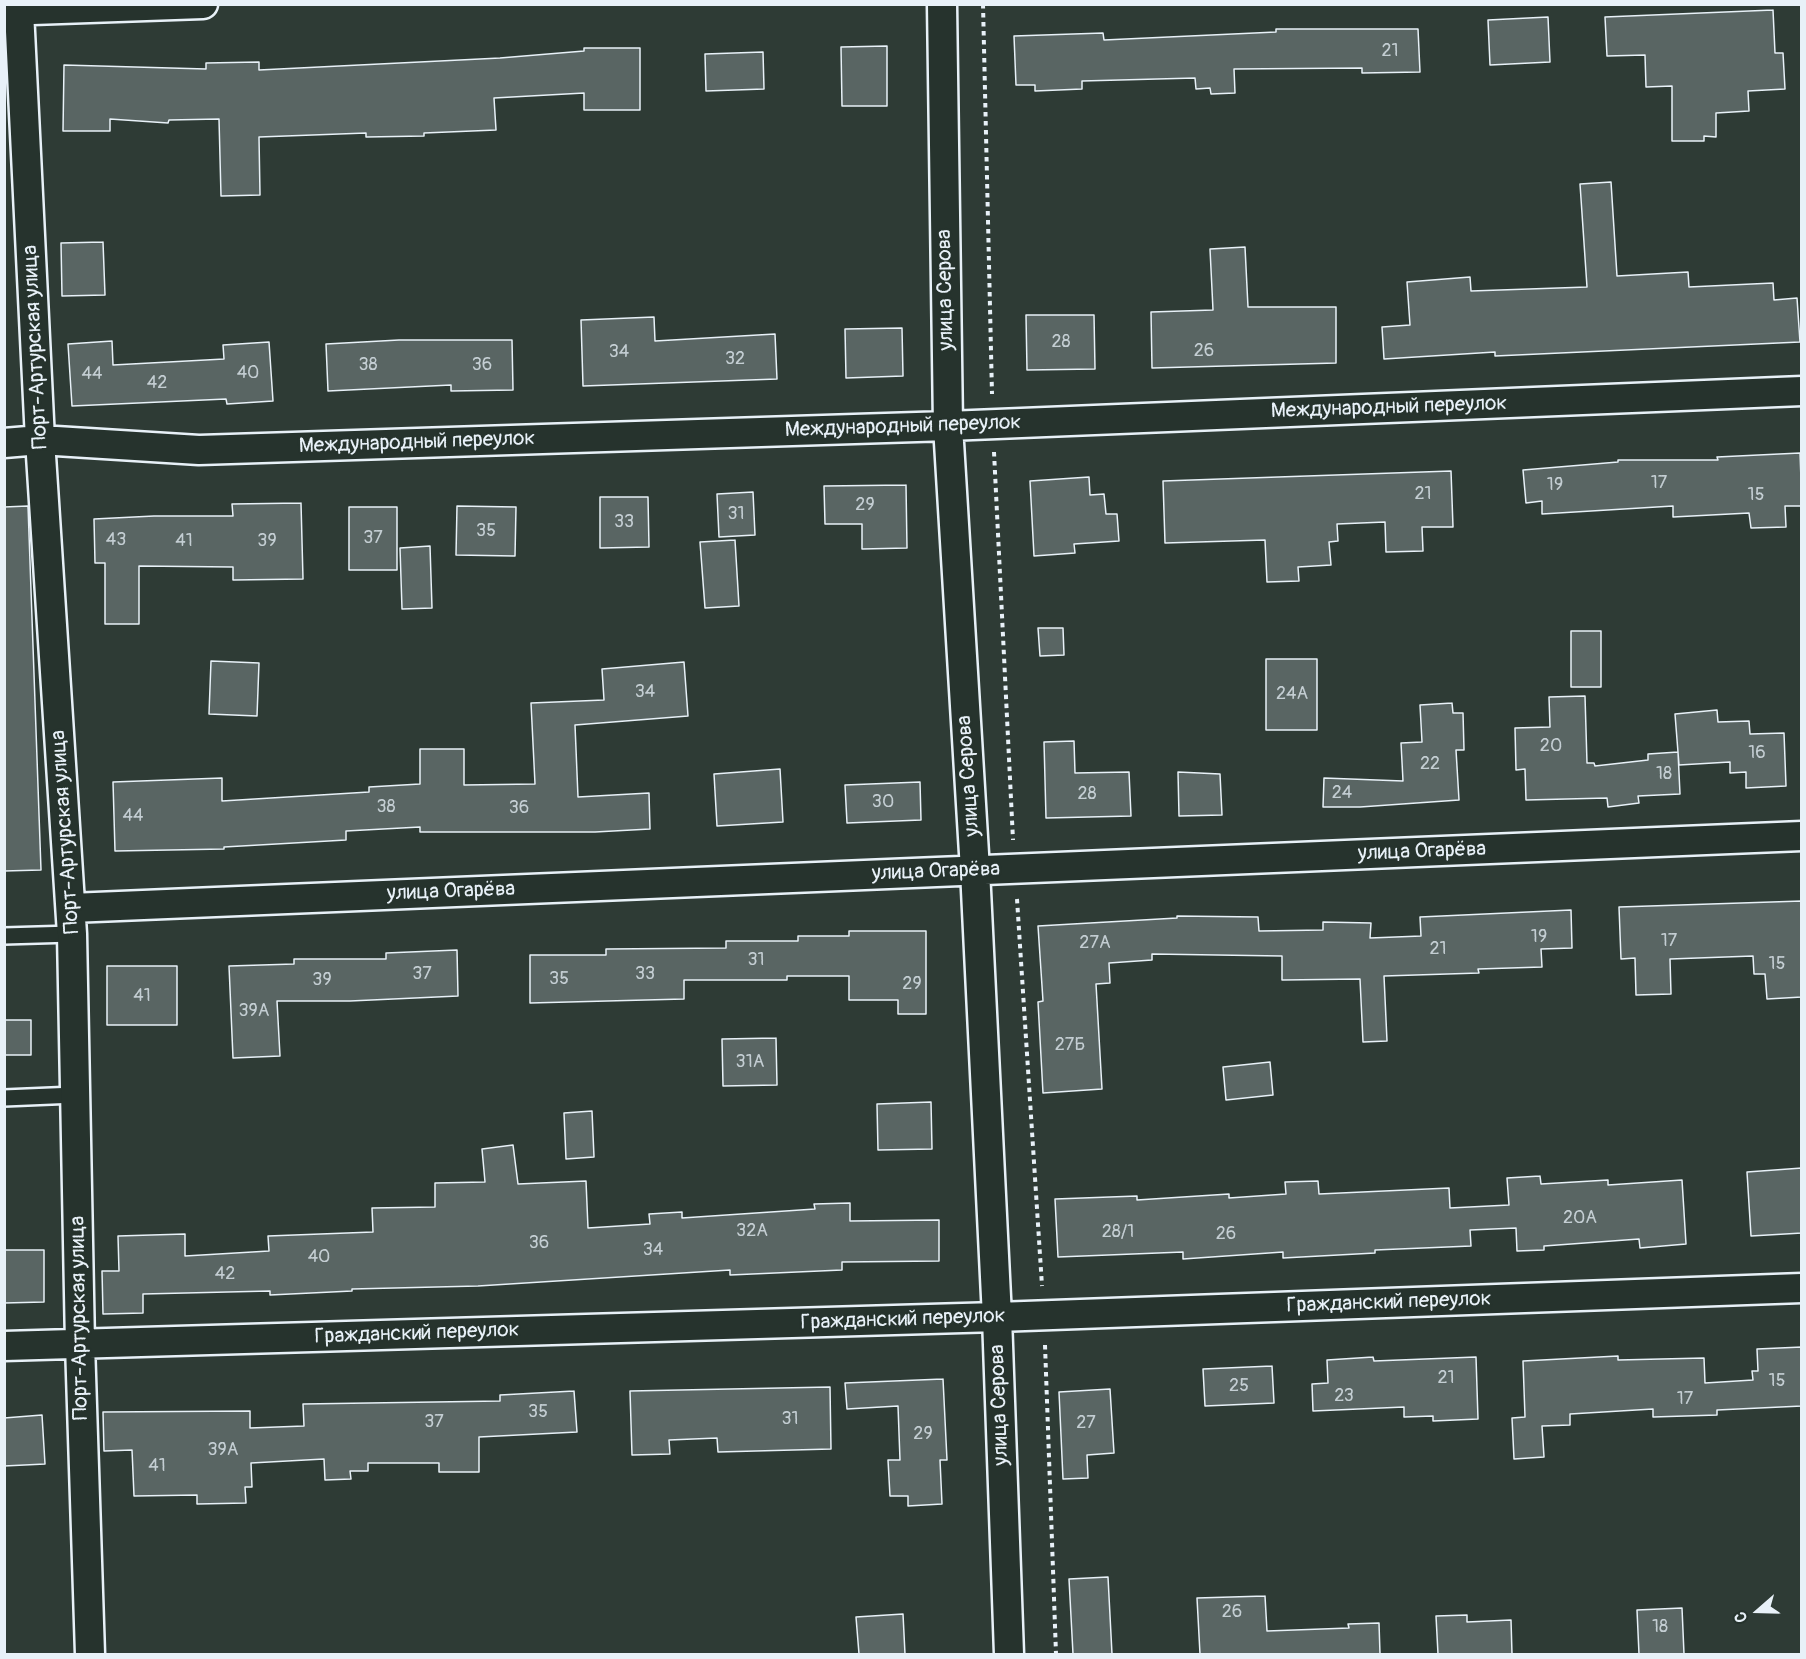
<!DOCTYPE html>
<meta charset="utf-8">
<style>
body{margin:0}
#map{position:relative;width:1806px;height:1659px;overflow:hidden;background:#2e3b35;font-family:Pangolin,sans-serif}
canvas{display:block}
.frame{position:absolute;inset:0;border:6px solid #e8f1f8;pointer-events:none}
.north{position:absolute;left:1728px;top:1581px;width:60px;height:60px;-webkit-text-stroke:4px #26332d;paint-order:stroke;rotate:250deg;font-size:16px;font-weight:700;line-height:24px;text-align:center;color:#e8f1f8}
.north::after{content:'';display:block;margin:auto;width:21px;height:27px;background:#e8f1f8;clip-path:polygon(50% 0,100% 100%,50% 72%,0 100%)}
</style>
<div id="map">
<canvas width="1806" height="1659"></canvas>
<div class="frame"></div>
<div class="north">С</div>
</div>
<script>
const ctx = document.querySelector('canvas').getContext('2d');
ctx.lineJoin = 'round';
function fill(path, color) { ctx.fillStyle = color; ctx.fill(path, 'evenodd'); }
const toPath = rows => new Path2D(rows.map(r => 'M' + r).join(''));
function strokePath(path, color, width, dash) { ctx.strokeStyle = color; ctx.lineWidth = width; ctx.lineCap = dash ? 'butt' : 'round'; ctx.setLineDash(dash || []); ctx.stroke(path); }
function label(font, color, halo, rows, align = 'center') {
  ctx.font = font + ' Pangolin,sans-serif'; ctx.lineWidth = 4.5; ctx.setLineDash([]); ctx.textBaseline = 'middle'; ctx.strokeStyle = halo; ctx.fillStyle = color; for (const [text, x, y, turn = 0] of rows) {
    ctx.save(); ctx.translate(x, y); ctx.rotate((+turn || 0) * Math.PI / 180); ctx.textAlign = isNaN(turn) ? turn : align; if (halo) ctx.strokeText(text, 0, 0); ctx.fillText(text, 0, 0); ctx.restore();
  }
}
const building = toPath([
 [1773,10,1775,53,1783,53,1785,89,1748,91,1749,111,1716,113,1716,137,1704,136,1704,141,1672,141,1672,86,1646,87,1645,55,1607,56,1605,17,1773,10],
 [1548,17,1550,62,1490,65,1488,20,1548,17],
 [1276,29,1418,29,1420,72,1362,73,1362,68,1234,69,1235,93,1211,94,1210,88,1196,89,1195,78,1082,81,1082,89,1035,91,1035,85,1016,85,1014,36,1103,33,1104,40,1276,32,1276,29],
 [887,46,887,106,842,106,841,47,887,46],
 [584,48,640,48,640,110,584,110,584,93,494,98,496,130,424,133,424,136,366,137,366,133,259,137,260,195,221,196,219,119,169,120,168,123,110,119,110,131,63,131,64,65,206,69,206,63,259,62,259,70,500,58,584,51,584,48],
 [763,52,764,89,706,91,705,54,763,52],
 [1611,182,1617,276,1688,272,1689,287,1773,283,1774,300,1797,298,1800,342,1495,356,1495,352,1384,359,1382,327,1410,325,1407,282,1470,277,1471,291,1587,287,1580,184,1611,182],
 [103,242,105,295,62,296,61,243,103,242],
 [1245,247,1248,307,1336,307,1336,363,1152,368,1151,312,1213,310,1210,249,1245,247],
 [1026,315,1094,315,1095,369,1027,370,1026,315],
 [654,317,655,341,775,334,777,379,583,386,581,320,654,317],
 [902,328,903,376,846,378,845,329,902,328],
 [399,340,512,340,513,390,451,391,451,385,328,391,326,344,399,340],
 [112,341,113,365,224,359,223,345,269,342,273,401,227,404,226,399,72,406,68,344,112,341],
 [1800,453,1802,506,1785,506,1786,527,1751,528,1749,513,1673,517,1673,506,1542,514,1542,501,1526,503,1523,470,1618,462,1618,460,1718,460,1717,457,1800,453],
 [1451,471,1453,527,1422,527,1423,551,1386,552,1385,522,1337,524,1338,541,1329,542,1331,565,1298,567,1299,581,1267,582,1265,540,1165,543,1163,481,1451,471],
 [1089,477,1090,495,1104,494,1106,514,1117,514,1119,541,1074,544,1075,553,1034,556,1030,481,1089,477],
 [906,485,907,548,862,549,862,524,825,524,824,486,906,485],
 [753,492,755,535,719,537,717,494,753,492],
 [600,497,648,497,649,547,600,548,600,497],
 [301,503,303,579,233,580,233,567,139,566,139,624,105,624,105,563,95,563,94,519,154,516,233,516,232,504,301,503],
 [28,506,41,870,4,871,4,507,28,506],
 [457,506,516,507,515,556,456,555,457,506],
 [349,507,397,507,397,570,349,570,349,507],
 [735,540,739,606,705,608,700,542,735,540],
 [430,546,432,608,402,609,400,548,430,546],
 [1038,628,1063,628,1064,655,1040,656,1038,628],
 [1571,631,1601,631,1601,687,1571,687,1571,631],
 [1266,659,1317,659,1317,730,1266,730,1266,659],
 [211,661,259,663,257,716,209,714,211,661],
 [684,662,688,716,575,725,578,797,649,793,650,829,595,832,420,832,420,827,346,831,346,840,224,847,224,849,115,851,113,782,222,778,222,801,369,792,369,787,420,784,420,749,464,749,464,785,535,784,531,703,604,700,602,669,684,662],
 [1585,696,1587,763,1594,763,1595,766,1648,760,1648,754,1678,752,1680,794,1638,796,1639,803,1608,807,1607,798,1526,800,1525,769,1516,770,1515,728,1550,727,1549,697,1585,696],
 [1452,703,1453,713,1463,713,1464,750,1456,750,1459,800,1360,807,1323,807,1324,778,1403,781,1401,743,1422,742,1420,705,1452,703],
 [1717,710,1718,722,1749,721,1750,734,1784,733,1786,786,1746,788,1746,772,1730,773,1730,762,1679,765,1675,714,1717,710],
 [1074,741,1075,773,1129,772,1131,816,1046,818,1044,742,1074,741],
 [780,769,783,822,717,826,714,774,780,769],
 [1178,772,1220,774,1222,815,1179,816,1178,772],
 [920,782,921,820,847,823,845,785,920,782],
 [1802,901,1802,997,1767,999,1765,974,1754,974,1753,956,1670,959,1671,994,1636,995,1635,958,1621,959,1619,907,1802,901],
 [1571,910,1572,948,1541,949,1542,967,1478,969,1479,973,1384,976,1387,1041,1363,1042,1360,979,1282,980,1282,956,1152,954,1152,960,1109,963,1110,983,1096,984,1102,1089,1043,1093,1038,1002,1043,1001,1038,926,1177,918,1177,916,1258,917,1259,931,1323,930,1323,922,1371,923,1370,938,1421,936,1420,917,1571,910],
 [849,931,926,931,926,1014,898,1014,898,1000,849,1000,849,976,787,976,787,980,684,980,684,999,530,1003,530,955,606,955,606,949,726,948,726,941,798,941,798,936,849,936,849,931],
 [457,950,458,996,350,1001,277,1001,280,1056,233,1058,229,966,294,964,294,959,386,959,386,953,457,950],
 [107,966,177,966,177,1025,107,1025,107,966],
 [4,1020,31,1020,31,1055,4,1055,4,1020],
 [776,1038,777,1085,723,1086,722,1039,776,1038],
 [1270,1062,1273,1095,1226,1100,1223,1067,1270,1062],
 [931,1102,932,1149,878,1150,877,1104,931,1102],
 [592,1111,594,1157,566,1159,564,1113,592,1111],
 [513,1145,518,1184,586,1181,588,1228,650,1224,649,1214,682,1212,682,1218,815,1209,814,1204,850,1203,850,1221,939,1220,939,1261,842,1262,842,1270,730,1275,730,1270,478,1286,352,1289,352,1291,270,1295,270,1291,143,1294,143,1313,103,1314,102,1271,119,1271,118,1236,185,1234,185,1256,269,1251,268,1236,373,1232,372,1208,435,1207,435,1183,485,1182,482,1149,513,1145],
 [1802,1168,1802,1233,1751,1236,1747,1172,1802,1168],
 [1540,1176,1541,1184,1608,1180,1608,1185,1682,1180,1686,1244,1640,1248,1639,1239,1544,1246,1544,1250,1517,1251,1516,1228,1470,1230,1471,1246,1375,1250,1375,1253,1283,1258,1283,1252,1183,1259,1183,1252,1058,1257,1055,1199,1137,1196,1137,1200,1229,1194,1229,1198,1286,1194,1285,1182,1318,1181,1319,1194,1449,1188,1450,1208,1509,1205,1507,1178,1540,1176],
 [4,1250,44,1250,44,1302,4,1303,4,1250],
 [1802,1347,1802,1406,1717,1410,1717,1415,1653,1417,1653,1409,1570,1414,1570,1425,1542,1426,1544,1457,1514,1459,1512,1418,1525,1417,1523,1361,1618,1356,1618,1360,1704,1358,1705,1383,1753,1380,1752,1371,1758,1371,1757,1349,1802,1347],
 [1373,1357,1374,1361,1476,1357,1478,1419,1433,1421,1433,1416,1404,1417,1404,1407,1313,1411,1312,1384,1328,1383,1327,1360,1373,1357],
 [1272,1366,1274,1403,1205,1406,1203,1369,1272,1366],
 [943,1379,947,1460,940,1460,942,1504,908,1506,908,1496,890,1496,888,1460,900,1460,898,1406,847,1409,845,1383,943,1379],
 [830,1387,831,1449,718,1452,717,1438,669,1440,670,1454,632,1455,630,1391,830,1387],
 [1110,1389,1114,1453,1087,1455,1088,1478,1063,1479,1059,1392,1110,1389],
 [574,1391,577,1432,479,1437,479,1472,439,1472,439,1463,368,1463,368,1471,350,1471,351,1479,325,1480,324,1459,251,1463,252,1487,245,1487,246,1503,197,1504,197,1495,134,1496,132,1450,104,1451,103,1412,250,1411,250,1428,304,1426,303,1404,500,1401,500,1395,574,1391],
 [42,1415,45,1464,4,1466,4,1418,42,1415],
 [1108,1577,1112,1654,1073,1654,1069,1579,1108,1577],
 [1265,1596,1267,1631,1349,1628,1348,1624,1379,1623,1380,1654,1200,1654,1197,1598,1265,1596],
 [1682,1608,1684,1654,1639,1654,1637,1610,1682,1608],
 [903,1614,905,1654,859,1654,856,1617,903,1614],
 [1467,1615,1467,1622,1511,1620,1512,1654,1438,1654,1436,1616,1467,1615]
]);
const path = toPath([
 [983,4,992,394],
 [994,452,1013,840],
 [1017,899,1042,1286],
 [1045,1345,1056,1654]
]);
const lane = toPath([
 [4,936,72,934],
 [4,1098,75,1095]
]);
const street = toPath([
 [942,4,948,426,975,870,997,1317,1009,1654],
 [4,11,203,4],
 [19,11,40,440,72,934,80,1344,90,1654],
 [4,443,40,440,199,450,948,426,1802,391],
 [71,908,1802,836],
 [4,1346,997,1317,1802,1288]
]);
const numberNames = [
 ["21",1390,51],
 ["28",1061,342],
 ["26",1204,351],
 ["34",619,352],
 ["32",735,359],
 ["38",368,365],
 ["36",482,365],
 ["40",248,373],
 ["44",92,374],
 ["42",157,383],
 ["17",1659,483],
 ["19",1555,485],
 ["21",1423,494],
 ["15",1756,495],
 ["29",865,505],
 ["31",736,514],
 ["33",624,522],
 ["35",486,531],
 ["37",373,538],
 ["43",116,540],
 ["41",184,541],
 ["39",267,541],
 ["34",645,692],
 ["24А",1292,694],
 ["20",1551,746],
 ["16",1757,753],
 ["22",1430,764],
 ["18",1664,774],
 ["24",1342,793],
 ["28",1087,794],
 ["30",883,802],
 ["38",386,807],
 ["36",519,808],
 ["44",133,816],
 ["19",1539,937],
 ["17",1669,941],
 ["27А",1095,943],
 ["21",1438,949],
 ["31",756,960],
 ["15",1777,964],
 ["37",422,974],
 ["33",645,974],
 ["35",559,979],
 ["39",322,980],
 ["29",912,984],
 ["41",142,996],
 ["39А",254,1011],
 ["27Б",1070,1045],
 ["31А",750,1062],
 ["20А",1580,1218],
 ["32А",752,1231],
 ["28/1",1118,1232],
 ["26",1226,1234],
 ["36",539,1243],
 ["34",653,1250],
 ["40",319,1257],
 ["42",225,1274],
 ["21",1446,1378],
 ["15",1777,1381],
 ["25",1239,1386],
 ["23",1344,1396],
 ["17",1685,1399],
 ["35",538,1412],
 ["31",790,1419],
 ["37",434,1422],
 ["27",1086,1423],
 ["29",923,1434],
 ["39А",223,1450],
 ["41",157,1466],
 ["26",1232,1612],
 ["18",1660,1627]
];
const streetNames = [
 ["улица Серова",946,290,-91],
 ["Порт-Артурская улица",36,347,-93],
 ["Международный переулок",1389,408,-2],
 ["Международный переулок",903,427,-2],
 ["Международный переулок",417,443,-2],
 ["улица Серова",969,776,-94],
 ["Порт-Артурская улица",66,832,-94],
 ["улица Огарёва",1422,852,-2],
 ["улица Огарёва",936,872,-2],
 ["улица Огарёва",451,892,-2],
 ["Гражданский переулок",1389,1303,-2],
 ["Порт-Артурская улица",80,1318,-91],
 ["Гражданский переулок",903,1320,-2],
 ["Гражданский переулок",417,1334,-2],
 ["улица Серова",1000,1405,-92]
];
fill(building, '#596563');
strokePath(building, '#e8f1f8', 1.5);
strokePath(lane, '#e8f1f8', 20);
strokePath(street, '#e8f1f8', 33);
strokePath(path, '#e8f1f8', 4, [4.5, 4.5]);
strokePath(lane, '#26332d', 15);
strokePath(street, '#26332d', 28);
label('18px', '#c4ced3', null, numberNames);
label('21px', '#e8f1f8', '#26332d', streetNames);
</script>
